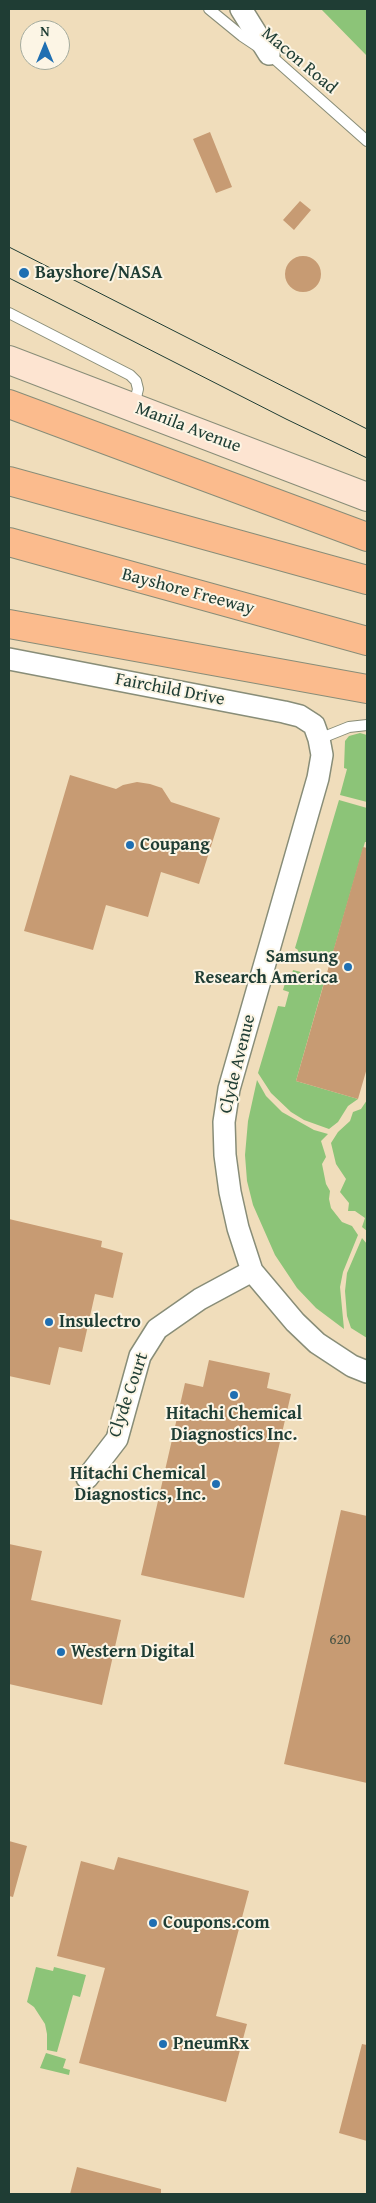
<!DOCTYPE html>
<style>
body{margin:0}
#map{position:relative;width:376px;height:2203px;overflow:hidden;background:#f0ddbb;font-family:"Gentium Book Plus",serif}
canvas{display:block}
.frame{position:absolute;inset:0;border:10px solid #1f3d34;pointer-events:none}
.north{position:absolute;left:20px;top:20px;width:50px;height:50px;box-sizing:border-box;background:#fcf5e5;border:1px solid #a4ab9e;border-radius:50%;rotate:0deg;font-size:14px;font-weight:700;line-height:20px;text-align:center;color:#1f3d34}
.north::after{content:'';display:block;margin:auto;width:18px;height:22px;background:#1f6fb2;clip-path:polygon(50% 0,100% 100%,50% 72%,0 100%)}
</style>
<div id="map">
<canvas width="376" height="2203"></canvas>
<div class="frame"></div>
<div class="north">N</div>
</div>
<script>
const ctx = document.querySelector('canvas').getContext('2d');
ctx.lineJoin = 'round';
function fill(path, color) { ctx.fillStyle = color; ctx.fill(path, 'evenodd'); }
const toPath = rows => new Path2D(rows.map(r => 'M' + r).join(''));
function strokePath(path, color, width, dash) { ctx.strokeStyle = color; ctx.lineWidth = width; ctx.lineCap = dash ? 'butt' : 'round'; ctx.setLineDash(dash || []); ctx.stroke(path); }
function label(font, color, halo, rows, align = 'center') {
  ctx.font = font + ' "Gentium Book Plus",serif'; ctx.lineWidth = 4; ctx.setLineDash([]); ctx.textBaseline = 'middle'; ctx.strokeStyle = halo; ctx.fillStyle = color; for (const [text, x, y, turn = 0] of rows) {
    ctx.save(); ctx.translate(x, y); ctx.rotate((+turn || 0) * Math.PI / 180); ctx.textAlign = isNaN(turn) ? turn : align; if (halo) ctx.strokeText(text, 0, 0); ctx.fillText(text, 0, 0); ctx.restore();
  }
}
const green = toPath([
 [321,9,367,9,367,56],
 [360,733,367,735,367,802,340,795,347,769,344,768,345,741,349,736],
 [339,800,367,808,367,842,365,842,330,963,319,960,320,956,310,953,309,957,297,954,298,950,295,948],
 [293,970,305,973,304,977,313,980,315,976,325,979,296,1081,358,1099,348,1106,338,1122,329,1129,304,1120,291,1112,271,1093,258,1073,278,1006,285,1007,289,992,283,990,288,973,292,974],
 [257,1080,266,1096,282,1112,314,1130,328,1134,321,1141,326,1157,322,1164,326,1184,330,1191,329,1199,331,1208,342,1222,352,1226,358,1235,343,1272,340,1287,344,1329,316,1308,297,1288,275,1255,253,1205,247,1181,245,1155,248,1121],
 [367,1100,367,1231,362,1227,365,1218,355,1211,348,1211,349,1203,340,1192,346,1179,336,1164,331,1143,338,1132,350,1121,353,1112,361,1109],
 [362,1238,367,1244,367,1338,351,1328,347,1316,345,1291,347,1273],
 [36,1967,53,1971,54,1967,86,1975,80,1997,73,1995,57,2052,47,2050,47,2034,45,2024,34,2007,27,2002],
 [46,2053,66,2059,63,2068,70,2070,69,2075,40,2068]
]);
const building = toPath([
 [210,132,232,187,216,193,193,139],
 [300,201,311,210,294,230,283,220],
 '285 274a18 18 0 1 1 36 0a18 18 0 1 1-36 0Z',
 [70,775,116,789,123,785,137,782,150,784,162,788,171,802,220,818,199,884,161,872,148,917,106,905,93,950,24,931],
 [363,847,367,848,367,1068,358,1099,296,1081],
 [9,1219,102,1241,101,1247,123,1253,113,1298,95,1294,82,1352,59,1347,50,1385,9,1376],
 [209,1360,270,1373,267,1388,291,1394,244,1598,141,1575,185,1383,203,1387],
 [341,1510,367,1516,367,1783,284,1764],
 [9,1544,42,1551,31,1600,121,1620,102,1705,9,1684],
 [9,1841,27,1846,13,1897,9,1896],
 [118,1857,249,1891,216,2016,247,2024,226,2102,79,2063,105,1968,57,1956,81,1861,114,1870],
 [362,2044,367,2045,367,2141,339,2133],
 [77,2167,161,2189,161,2194,70,2194]
]);
const lane = toPath([
 [209,9,242,36,269,54,367,141],
 [9,313,130,375,136,381,138,389,134,406],
 [319,739,349,727,367,725]
]);
const street = toPath([
 [241,9,269,54],
 [9,659,284,712,300,716,314,725,319,739,322,755,318,778,229,1089,224,1122,225,1155,230,1192,238,1228,252,1271,295,1322,317,1343,352,1366,367,1372],
 [87,1478,117,1439,140,1356,157,1329,200,1299,252,1271]
]);
const secondary = toPath([
 [9,360,367,497]
]);
const highway = toPath([
 [9,404,367,537],
 [9,481,367,580],
 [9,542,367,641],
 [9,624,367,689]
]);
const tram = toPath([
 [9,247,367,429],
 [9,278,286,419,367,458]
]);
const markers = [
 [24,273,6,"#1f6fb2"],
 [130,845,5,"#1f6fb2"],
 [348,967,5,"#1f6fb2"],
 [49,1322,5,"#1f6fb2"],
 [234,1395,5,"#1f6fb2"],
 [216,1484,5,"#1f6fb2"],
 [61,1652,5,"#1f6fb2"],
 [153,1923,5,"#1f6fb2"],
 [163,2044,5,"#1f6fb2"]
];
const numberNames = [
 ["620",340,1640]
];
const streetNames = [
 ["Macon Road",299,61,40],
 ["Manila Avenue",188,428,21],
 ["Bayshore Freeway",188,592,15],
 ["Fairchild Drive",170,690,11],
 ["Clyde Avenue",238,1064,-76],
 ["Clyde Court",129,1395,-71]
];
const poiNames = [
 ["Bayshore/NASA",35,273],
 ["Coupang",140,845],
 ["Samsung",338,957,"right"],
 ["Research America",338,978,"right"],
 ["Insulectro",59,1322],
 ["Hitachi Chemical",234,1414,"center"],
 ["Diagnostics Inc.",234,1435,"center"],
 ["Hitachi Chemical",206,1474,"right"],
 ["Diagnostics, Inc.",206,1495,"right"],
 ["Western Digital",71,1652],
 ["Coupons.com",163,1923],
 ["PneumRx",173,2044]
];
fill(green, '#8cc478');
fill(building, '#c79b73');
strokePath(lane, '#888d78', 12);
strokePath(street, '#888d78', 24);
strokePath(secondary, '#888d78', 30);
strokePath(highway, '#888d78', 30);
strokePath(lane, '#fff', 10);
strokePath(street, '#fff', 21);
strokePath(secondary, '#fde4d1', 28);
strokePath(highway, '#fbbb8d', 28);
strokePath(tram, '#1f3d34', 1);
for (const [x, y, r, color] of markers) { const dot = new Path2D(); dot.arc(x, y, r, 0, 2 * Math.PI); ctx.fillStyle = color; ctx.fill(dot); strokePath(dot, '#fcf5e5', 2); }
label('15px', '#495444', null, numberNames);
label('18px', '#1f3d34', '#fcf5e5', streetNames);
label('bold 18px', '#1f3d34', '#fcf5e5', poiNames, 'left');
</script>
